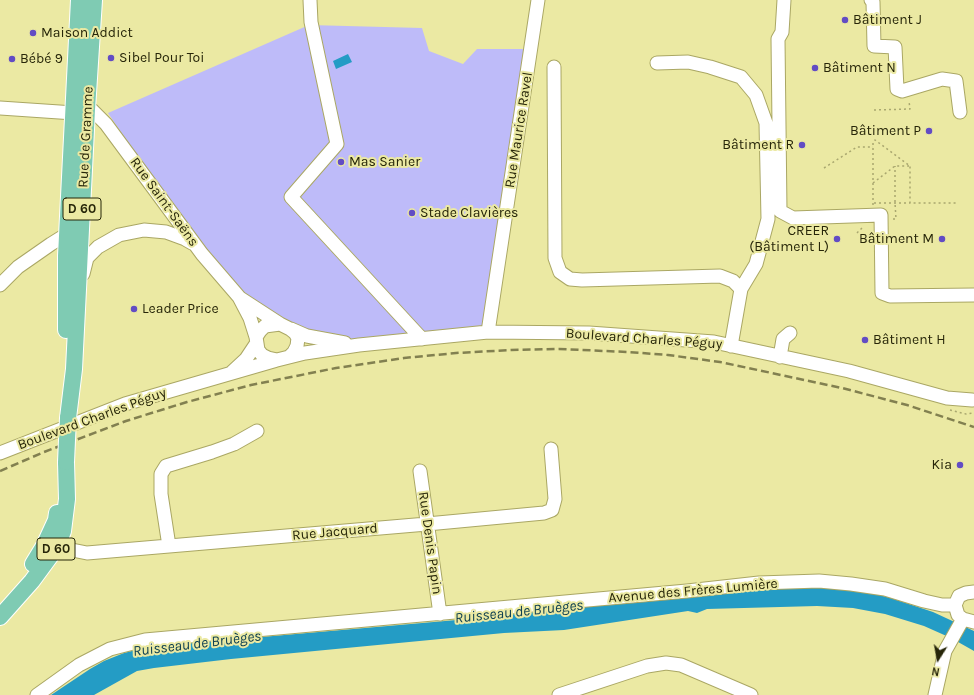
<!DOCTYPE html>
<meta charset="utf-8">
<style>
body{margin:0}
#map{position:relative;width:974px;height:695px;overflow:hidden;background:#ebe9a3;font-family:Karla,sans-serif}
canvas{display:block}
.north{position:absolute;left:918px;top:639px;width:40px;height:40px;-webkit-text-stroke:3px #ebe9a3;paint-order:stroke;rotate:191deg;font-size:11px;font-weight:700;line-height:16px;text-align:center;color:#272609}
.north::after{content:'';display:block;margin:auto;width:14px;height:18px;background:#272609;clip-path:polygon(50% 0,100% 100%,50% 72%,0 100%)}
</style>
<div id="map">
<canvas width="974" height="695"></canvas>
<div class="north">N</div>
</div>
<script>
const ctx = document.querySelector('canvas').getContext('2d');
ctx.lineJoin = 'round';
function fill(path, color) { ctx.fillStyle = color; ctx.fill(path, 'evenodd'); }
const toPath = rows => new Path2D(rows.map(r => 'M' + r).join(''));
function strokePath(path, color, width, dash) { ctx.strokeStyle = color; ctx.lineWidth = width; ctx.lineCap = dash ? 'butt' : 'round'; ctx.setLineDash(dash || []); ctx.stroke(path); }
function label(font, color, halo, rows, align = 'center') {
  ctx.font = font + ' Karla,sans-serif'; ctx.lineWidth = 4; ctx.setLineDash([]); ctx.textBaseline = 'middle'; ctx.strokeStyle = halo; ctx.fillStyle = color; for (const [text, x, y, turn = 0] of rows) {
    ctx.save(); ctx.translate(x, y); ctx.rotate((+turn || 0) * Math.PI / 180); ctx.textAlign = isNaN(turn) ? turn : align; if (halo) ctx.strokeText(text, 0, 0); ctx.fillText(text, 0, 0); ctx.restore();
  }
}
const green = toPath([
 [309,25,422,28,429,51,463,64,477,49,531,49,488,332,359,345,321,340,239,297,195,244,108,113]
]);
const water = toPath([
 [348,54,352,62,336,69,333,61],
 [811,586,867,592,891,598,933,612,974,631,974,651,951,638,924,626,885,614,853,608,817,606,707,609,697,613,688,611,564,630,504,633,430,640,231,659,154,668,137,671,94,695,51,695,90,669,104,661,124,653,147,647,468,619,752,589]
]);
const path = toPath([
 [874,110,910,109,909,101],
 [824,168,857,147,873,147],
 [873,183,895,166,909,166],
 [874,203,910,203],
 [873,205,873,142,875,140,910,166,910,203,956,203],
 [893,219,896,219,895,203,895,166],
 [857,233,863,227],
 [950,410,966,414,974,413]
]);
const minor = toPath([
 [310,0,311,22,337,144,291,197,422,339],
 [784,0,782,32,778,39,780,211,793,218,881,215,882,293,890,296,974,295],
 [871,0,873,2,874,46,895,47,897,89,902,91,942,79,956,81,960,112],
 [657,63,688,62,710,67,741,77,756,95,766,123,768,219,756,264,741,289],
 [554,67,555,258,560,272,570,279,582,280,720,276,733,281,741,289,731,346],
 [0,108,74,113],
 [87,109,92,110,106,124,202,254,239,297,250,318,256,337],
 [83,274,87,258,98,247,119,235,144,230,166,232,185,239,192,243],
 [0,285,18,267,51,244,67,234,74,234],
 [240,298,280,324],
 [291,329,307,336,345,343],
 [488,332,538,0],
 [780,357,783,339,790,333],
 [277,360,268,358,262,355,258,350,256,337,260,331,265,326,280,324,290,329,295,333,298,338,297,346,294,352,289,357],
 [232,372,246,359,256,344],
 [0,453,125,404,277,360,305,353,359,345,488,332,589,333,714,342,849,371,947,398,972,400],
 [420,471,440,614],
 [169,546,161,494,161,474,166,466,212,452,234,444,257,431],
 [57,547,87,553,427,524,544,513,552,510,555,499,551,449],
 [974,592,966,593,959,596,955,605,958,615,963,619,974,622],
 [37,695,79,665,110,649,145,640,687,591,759,583,819,581,851,584,885,589,924,601,942,605,955,605],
 [559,695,647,666,666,663,681,665,751,695],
 [935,695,945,651,963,619]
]);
const major = toPath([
 [66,330,66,256,79,0],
 [68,418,74,369,87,109,94,0],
 [33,564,44,546,56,520,57,513],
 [0,617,32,581,57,547,63,531,67,499,66,462]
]);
const rail = toPath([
 [0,471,44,452,126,421,187,402,251,385,336,368,404,358,456,353,511,350,559,349,628,352,668,355,720,362,842,388,907,405,974,427]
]);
const majorBridge = toPath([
 [66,462,68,418]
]);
const markers = [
 [845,20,4,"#624cc4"],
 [33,33,4,"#624cc4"],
 [111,58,4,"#624cc4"],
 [12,59,4,"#624cc4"],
 [815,68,4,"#624cc4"],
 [929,131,4,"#624cc4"],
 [802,145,4,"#624cc4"],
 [341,162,4,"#624cc4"],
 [412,213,4,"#624cc4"],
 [837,239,4,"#624cc4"],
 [942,239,4,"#624cc4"],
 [134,309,4,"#624cc4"],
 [865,340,4,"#624cc4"],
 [960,465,4,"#624cc4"]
];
const shields = [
 [82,209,38],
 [56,549,38]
];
const shieldNames = [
 ["D 60",82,209],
 ["D 60",56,549]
];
const poiNames = [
 ["Bâtiment J",853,20],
 ["Maison Addict",41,33],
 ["Sibel Pour Toi",119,58],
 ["Bébé 9",20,59],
 ["Bâtiment N",823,68],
 ["Bâtiment P",921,131,"right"],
 ["Bâtiment R",794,145,"right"],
 ["Mas Sanier",349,162],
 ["Stade Clavières",420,213],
 ["CREER",829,231,"right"],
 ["(Bâtiment L)",829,247,"right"],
 ["Bâtiment M",934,239,"right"],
 ["Leader Price",142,309],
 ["Bâtiment H",873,340],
 ["Kia",952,465,"right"]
];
const streetNames = [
 ["Rue Maurice Ravel",519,130,-81],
 ["Rue de Gramme",86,137,-87],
 ["Rue Saint-Saëns",164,202,54],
 ["Boulevard Charles Péguy",644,339,4],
 ["Boulevard Charles Péguy",92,419,-20],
 ["Rue Jacquard",335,532,-5],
 ["Rue Denis Papin",430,543,82],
 ["Avenue des Frères Lumière",693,591,-5]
];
const waterNames = [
 ["Ruisseau de Bruèges",519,612,-6],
 ["Ruisseau de Bruèges",197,644,-7]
];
fill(green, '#bebbf9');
fill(water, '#249cc5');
strokePath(minor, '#aaa764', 15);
strokePath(major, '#fff', 18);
strokePath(path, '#a9a76f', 1.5, [2, 3]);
strokePath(minor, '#fff', 13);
strokePath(major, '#7fcbb3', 16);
strokePath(rail, '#828050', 2.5, [8, 4]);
strokePath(majorBridge, '#fff', 18, []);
strokePath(majorBridge, '#7fcbb3', 16);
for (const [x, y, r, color] of markers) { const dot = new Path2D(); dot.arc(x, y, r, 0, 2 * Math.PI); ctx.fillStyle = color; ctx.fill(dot); strokePath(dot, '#ebe9a3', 1.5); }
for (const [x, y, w] of shields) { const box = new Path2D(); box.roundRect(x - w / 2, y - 11, w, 22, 3); ctx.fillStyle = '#ebe9a3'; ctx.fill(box); strokePath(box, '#272609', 1); }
label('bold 13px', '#272609', null, shieldNames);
label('14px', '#272609', '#ebe9a3', poiNames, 'left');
label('14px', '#272609', '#ebe9a3', streetNames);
label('italic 15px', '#0f4051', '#ebe9a3', waterNames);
</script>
